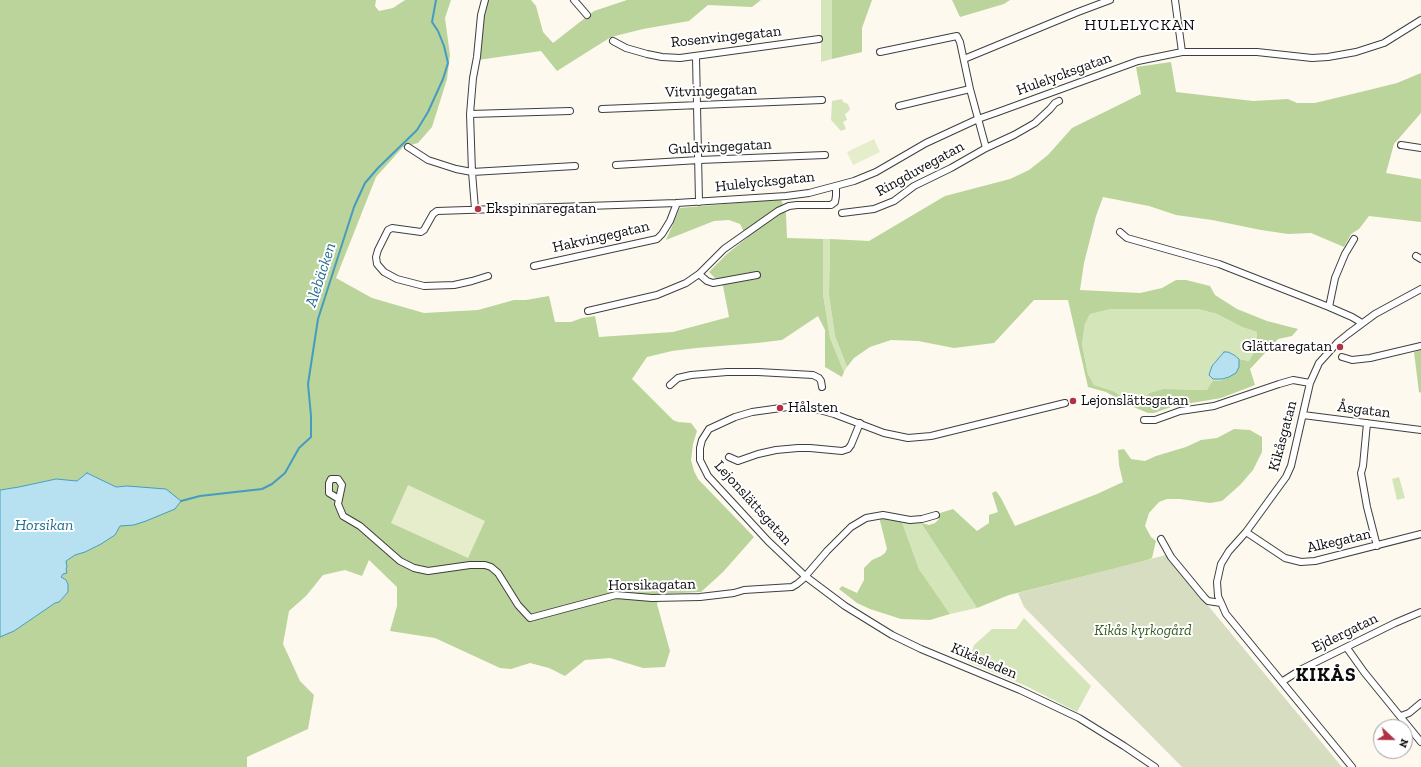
<!DOCTYPE html>
<meta charset="utf-8">
<style>
body{margin:0}
#map{position:relative;width:1421px;height:767px;overflow:hidden;background:#fdf9ee;font-family:"Zilla Slab",serif}
canvas{display:block}
.north{position:absolute;left:1373px;top:719px;width:40px;height:40px;box-sizing:border-box;background:#fff;border:1px solid #9e9e9e;border-radius:50%;rotate:112deg;font-size:11px;font-weight:700;line-height:16px;text-align:center;color:#0c0c0c}
.north::after{content:'';display:block;margin:auto;width:14px;height:18px;background:#af3245;clip-path:polygon(50% 0,100% 100%,50% 72%,0 100%)}
</style>
<div id="map">
<canvas width="1421" height="767"></canvas>
<div class="north">N</div>
</div>
<script>
const ctx = document.querySelector('canvas').getContext('2d');
ctx.lineJoin = 'round';
function fill(path, color) { ctx.fillStyle = color; ctx.fill(path, 'evenodd'); }
const toPath = rows => new Path2D(rows.map(r => 'M' + r).join(''));
function strokePath(path, color, width, dash) { ctx.strokeStyle = color; ctx.lineWidth = width; ctx.lineCap = dash ? 'butt' : 'round'; ctx.setLineDash(dash || []); ctx.stroke(path); }
function label(font, color, halo, rows, align = 'center') {
  ctx.font = font + ' "Zilla Slab",serif'; ctx.lineWidth = 4; ctx.setLineDash([]); ctx.textBaseline = 'middle'; ctx.strokeStyle = halo; ctx.fillStyle = color; for (const [text, x, y, turn = 0] of rows) {
    ctx.save(); ctx.translate(x, y); ctx.rotate((+turn || 0) * Math.PI / 180); ctx.textAlign = isNaN(turn) ? turn : align; if (halo) ctx.strokeText(text, 0, 0); ctx.fillText(text, 0, 0); ctx.restore();
  }
}
const green = toPath([
 [821,0,832,0,832,59,821,62],
 [842,99,843,102,848,104,850,109,848,112,845,114,847,120,843,122,846,129,841,131,831,120,832,101],
 [823,239,830,239,829,295,835,336,847,367,844,372,830,338,823,294],
 [1111,309,1198,309,1217,314,1242,327,1257,332,1256,348,1249,361,1239,359,1234,355,1224,352,1212,366,1209,375,1216,379,1222,379,1207,390,1163,389,1149,393,1139,405,1134,404,1113,391,1094,385,1088,374,1082,344,1085,324,1090,314],
 [1399,477,1405,498,1397,500,1392,479],
 [902,522,921,523,977,608,950,614,919,569],
 [1024,618,1091,686,1077,712,1026,686,968,662,974,645,992,629,1016,629]
]);
const forest = toPath([
 [0,0,376,0,375,6,379,11,393,8,405,0,451,0,445,18,450,55,447,79,432,127,418,143,403,147,376,177,336,278,372,298,424,313,478,310,514,300,526,300,549,296,555,322,571,322,582,318,595,316,599,337,673,332,729,317,723,286,709,272,728,253,747,238,740,224,729,220,714,221,666,240,680,208,781,199,786,214,787,238,823,239,823,294,830,338,844,372,842,377,825,367,825,330,818,316,782,340,757,343,696,348,672,351,647,357,632,379,673,420,678,422,691,423,697,431,693,444,691,460,694,471,698,479,754,537,723,572,701,592,661,594,657,604,670,651,665,667,643,668,610,658,585,660,565,676,549,668,530,663,511,669,500,668,435,638,390,631,397,606,397,587,369,560,362,576,345,570,323,575,306,596,289,611,283,644,300,681,314,695,308,729,247,757,247,767,0,767,0,637,14,631,55,603,59,602,68,592,68,584,66,580,61,577,66,569,66,561,75,555,95,547,115,535,120,525,127,486,116,487,87,473,77,481,56,479,19,487,0,490],
 [484,0,531,0,536,6,543,32,553,43,594,11,627,0,761,0,752,7,708,5,689,21,643,29,611,37,557,71,541,51,478,60],
 [832,0,872,0,862,28,862,52,832,59],
 [952,0,1010,0,1004,4,960,17],
 [1171,62,1176,92,1253,101,1288,99,1297,103,1315,103,1373,89,1397,83,1421,73,1421,113,1394,144,1386,173,1421,179,1421,222,1369,216,1359,229,1351,234,1344,247,1311,233,1288,234,1261,230,1212,220,1176,215,1149,206,1103,197,1096,216,1084,263,1080,290,1140,293,1162,288,1176,280,1186,280,1210,286,1215,295,1237,309,1267,321,1298,329,1292,336,1278,339,1250,369,1255,385,1221,398,1174,406,1154,413,1148,413,1131,406,1106,392,1088,387,1068,300,1034,300,994,343,954,348,918,341,891,340,870,347,854,358,847,367,835,336,829,295,830,239,869,241,945,196,1010,179,1029,170,1048,155,1072,128,1141,94,1136,67],
 [1111,309,1198,309,1217,314,1242,327,1257,332,1256,348,1249,361,1239,359,1239,367,1229,377,1219,381,1213,381,1207,390,1163,389,1149,393,1139,405,1134,404,1113,391,1094,385,1088,374,1082,344,1085,324,1090,314],
 [1421,350,1421,393,1419,392,1414,352],
 [1234,429,1250,430,1262,437,1262,452,1253,470,1240,485,1222,501,1210,503,1180,499,1167,499,1159,502,1149,513,1145,526,1151,537,1156,541,1152,558,1145,561,1009,595,977,608,921,523,929,525,935,523,939,519,938,515,940,513,953,509,977,531,989,523,989,515,998,512,992,493,996,491,1001,498,1015,526,1097,494,1123,482,1119,465,1118,450,1124,449,1131,459,1145,461,1156,456,1186,447,1201,440,1217,438],
 [879,517,902,522,919,569,950,614,930,620,901,619,870,609,857,603,839,589,842,586,857,593,864,580,864,568,872,560,881,556,885,553,887,549]
]);
const cemetery = toPath([
 [1166,555,1342,767,1182,767,1024,607,1018,593]
]);
const pitch = toPath([
 [874,139,880,152,853,165,847,152],
 [408,485,485,521,468,558,391,523]
]);
const water = toPath([
 [1224,352,1228,352,1234,355,1239,359,1239,367,1236,373,1229,377,1222,379,1213,379,1209,375,1212,366,1224,352],
 [87,473,116,487,127,486,166,489,181,501,175,509,146,521,134,525,120,526,115,535,101,544,85,552,75,555,66,561,67,567,66,569,67,573,63,574,61,577,66,580,68,584,68,592,59,602,55,603,14,631,0,637,0,490,19,487,56,479,77,481,87,473]
]);
const stream = toPath([
 [181,501,200,496,262,489,272,484,285,473,299,448,311,437,311,416,308,384,318,319,354,207,365,183,378,168,417,130,428,112,443,79,448,63,444,46,438,31,432,22,436,0]
]);
const street = toPath([
 [574,0,587,15],
 [1175,0,1182,52],
 [613,41,626,48,647,54,662,57,680,58,819,39],
 [880,52,957,36,960,42,970,89,986,148,1014,135,1035,123,1050,109,1055,103,1059,101],
 [696,57,699,202],
 [964,59,1078,12,1110,0],
 [899,106,970,89],
 [602,109,822,100],
 [470,114,570,111],
 [1401,145,1421,148],
 [408,147,428,160,456,169,472,172,575,166],
 [616,165,699,160,825,155],
 [475,209,472,172,470,114,473,78,477,57,481,15,485,0],
 [842,213,874,209,894,201,914,186,951,168,986,148],
 [1120,232,1127,238,1219,264,1329,307,1352,317,1362,323],
 [1416,256,1421,259],
 [534,266,657,239,662,234,670,221,677,203],
 [699,274,707,281,713,283,757,275],
 [488,276,472,281,454,285,424,286,397,279,384,272,377,264,376,257,378,250,388,230,392,228,421,232,424,230,433,214,437,211,677,203,786,196,809,193,854,181,876,172,926,143,978,119,998,112,1138,61,1182,52,1257,52,1312,58,1328,57,1356,52,1384,43,1421,20],
 [1329,307,1335,278,1345,254,1354,239],
 [588,311,657,295,686,283,699,274,724,249,778,211,789,206,797,205,831,205,835,202,836,196,836,186],
 [1342,357,1352,360,1370,358,1421,346],
 [670,385,678,378,691,375,727,372,758,372,813,375,819,378,821,381,822,387],
 [1065,403,931,436,908,438,884,433,834,414,816,409,788,407,752,412,735,417,709,429,702,440,700,448,700,460,708,476,768,541,805,576,845,606,892,635,921,649,1020,690,1079,718,1124,746,1155,767],
 [1303,415,1421,430],
 [1144,420,1155,420,1180,411,1214,406,1279,384,1293,380,1310,383],
 [1367,423,1363,466,1361,473,1367,507,1377,546],
 [729,457,738,461,758,454,776,450,798,448,810,448,842,451,848,449,851,445,860,423],
 [339,499,329,493,329,483,331,479,338,479,342,485,338,504,343,516,360,526,400,561,414,568,428,571,470,565,485,565,491,567,498,573,518,605,530,618,616,595,652,598,700,597,734,593,744,590,792,587,797,584,803,579,827,551,851,527,866,518,883,515,910,520,922,519,936,515],
 [1246,532,1285,558,1301,562,1315,561,1421,534],
 [1161,539,1171,557,1204,597,1208,601,1221,603],
 [1347,648,1364,672,1421,742],
 [1283,681,1302,669,1395,623,1421,612],
 [1401,716,1409,713,1421,703],
 [1352,767,1226,614,1218,596,1217,582,1221,564,1229,551,1246,532,1286,477,1291,466,1310,383,1319,363,1338,342,1348,334,1375,314,1421,289]
]);
const markers = [
 [478,209,4,"#af3245"],
 [1340,347,4,"#af3245"],
 [1073,401,4,"#af3245"],
 [780,408,4,"#af3245"]
];
const streetNames = [
 ["Rosenvingegatan",726,37,-6],
 ["Hulelycksgatan",1064,74,-20],
 ["Vitvingegatan",711,91,-2],
 ["Guldvingegatan",720,147,-3],
 ["Ringduvegatan",920,169,-29],
 ["Hulelycksgatan",765,182,-6],
 ["Hakvingegatan",601,237,-13],
 ["Åsgatan",1364,410,7],
 ["Kikåsgatan",1283,436,-75],
 ["Lejonslättsgatan",753,503,48],
 ["Alkegatan",1339,541,-13],
 ["Horsikagatan",652,585,-1],
 ["Ejdergatan",1345,633,-26],
 ["Kikåsleden",984,661,23]
];
const poiNames = [
 ["Ekspinnaregatan",486,209],
 ["Glättaregatan",1332,347,"right"],
 ["Lejonslättsgatan",1081,401],
 ["Hålsten",788,408]
];
const parkNames = [
 ["Kikås kyrkogård",1143,631]
];
const neighbourhoodNames = [
 ["HULELYCKAN",1140,25]
];
const waterNames = [
 ["Alebäcken",321,275,-72],
 ["Horsikan",44,525]
];
const districtNames = [
 ["KIKÅS",1326,676]
];
fill(green, '#d5e5ba');
fill(forest, '#bbd49b');
fill(cemetery, '#d7ddc1');
fill(pitch, '#e5edcb');
fill(water, '#b7e1f0');
strokePath(water, '#459cc0', 1);
strokePath(stream, '#459cc0', 2);
strokePath(street, '#3f3f3f', 8);
strokePath(street, '#fff', 6);
for (const [x, y, r, color] of markers) { const dot = new Path2D(); dot.arc(x, y, r, 0, 2 * Math.PI); ctx.fillStyle = color; ctx.fill(dot); strokePath(dot, '#fff', 1.5); }
label('15px', '#0c0c0c', '#fff', streetNames);
label('15px', '#0c0c0c', '#fff', poiNames, 'left');
label('italic 15px', '#365e23', '#fff', parkNames);
ctx.letterSpacing = '1px';
label('16px', '#0c0c0c', '#fff', neighbourhoodNames);
ctx.letterSpacing = '0px';
label('italic 16px', '#226d92', '#fff', waterNames);
ctx.letterSpacing = '1px';
label('bold 19px', '#0c0c0c', '#fff', districtNames);
ctx.letterSpacing = '0px';
</script>
